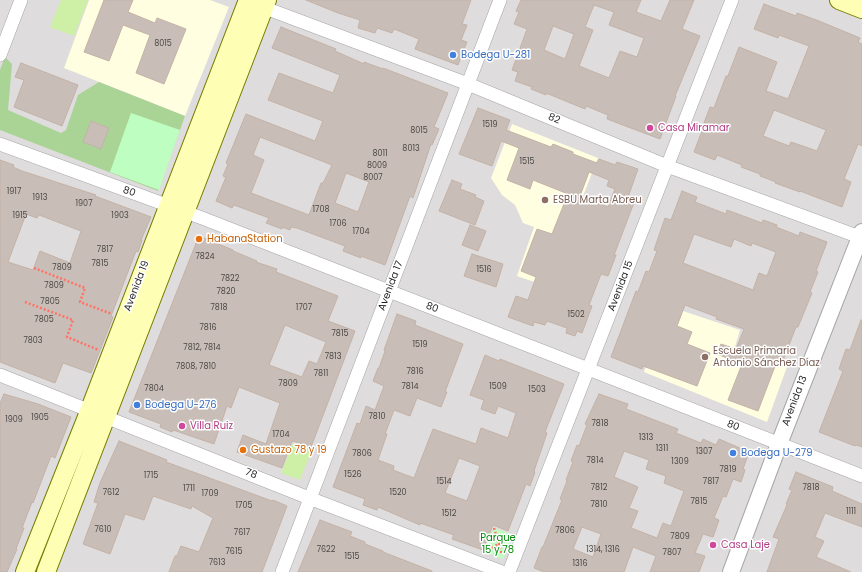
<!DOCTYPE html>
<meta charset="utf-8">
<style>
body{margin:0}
canvas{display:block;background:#f1ece5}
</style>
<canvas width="862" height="572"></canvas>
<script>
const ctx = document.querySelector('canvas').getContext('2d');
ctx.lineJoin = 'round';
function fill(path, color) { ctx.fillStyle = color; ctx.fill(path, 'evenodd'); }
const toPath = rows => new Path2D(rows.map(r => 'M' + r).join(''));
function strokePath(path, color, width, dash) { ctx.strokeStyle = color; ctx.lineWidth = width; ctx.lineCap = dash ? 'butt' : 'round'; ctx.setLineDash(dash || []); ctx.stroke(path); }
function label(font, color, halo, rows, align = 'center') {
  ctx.font = font + ' Poppins,sans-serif'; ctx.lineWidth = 3; ctx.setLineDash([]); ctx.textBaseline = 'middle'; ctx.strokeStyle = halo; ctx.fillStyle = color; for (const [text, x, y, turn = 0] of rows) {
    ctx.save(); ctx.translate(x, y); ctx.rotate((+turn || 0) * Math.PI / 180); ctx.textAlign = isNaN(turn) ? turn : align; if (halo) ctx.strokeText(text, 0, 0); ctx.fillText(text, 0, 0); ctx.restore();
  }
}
const residential = toPath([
 [0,0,248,0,25,572,0,572],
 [267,0,839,0,862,9,862,572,46,572]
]);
const education = toPath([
 [89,0,210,0,229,7,185,116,64,68],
 [512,124,598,158,568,234,543,285,517,276,534,227,523,223,515,205,502,195,491,178],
 [668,306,740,330,735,347,787,367,767,422,644,372]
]);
const grass = toPath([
 [61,0,88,0,74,36,50,27],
 [293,443,312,450,300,480,281,473]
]);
const forest = toPath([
 [5,57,12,64,8,110,61,133,66,130,78,95,99,82,185,116,158,191,0,130,0,70]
]);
const park = toPath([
 [131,113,180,130,159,190,110,172],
 [494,528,513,535,503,559,484,552]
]);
const building = toPath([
 [104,0,133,0,128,12,155,23,157,18,186,29,164,84,136,73,150,35,123,25,109,61,84,52,104,0],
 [306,0,471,0,462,24,467,25,461,40,467,42,458,65,415,49,419,39,394,29,392,33,377,28,375,33,358,28,360,20,338,13,306,0],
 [521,0,641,0,636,12,661,21,670,0,694,0,682,29,700,36,675,96,676,96,660,139,607,119,608,115,586,106,585,109,546,93,546,95,531,89,532,87,515,81,518,72,512,70,527,29,514,24,519,12,516,11,521,0],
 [594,5,614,12,609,25,644,38,637,57,620,51,609,78,579,66,593,30,585,27,594,5],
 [553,26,574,34,565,59,544,50,553,26],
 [764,4,796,16,797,13,819,21,860,38,858,42,862,44,862,146,858,144,844,179,851,182,842,207,800,191,800,192,775,183,776,182,760,176,760,174,741,167,742,165,717,155,715,160,694,152,705,123,704,123,710,107,714,108,726,76,728,76,739,47,777,62,766,91,788,99,809,46,779,35,778,38,754,29,764,4],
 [774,110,826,130,817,151,791,142,789,146,763,136,774,110],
 [281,27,336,49,335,51,364,64,364,62,383,69,383,68,448,93,434,127,439,129,432,145,431,144,413,198,410,196,385,265,361,256,361,258,343,251,345,246,297,228,291,227,290,230,282,227,282,229,266,223,269,218,234,205,232,208,216,201,226,177,223,176,228,164,226,163,246,114,315,141,323,121,268,100,279,73,333,93,340,75,272,48,281,27],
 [260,137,332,165,323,183,321,183,309,215,251,193,264,160,253,155,260,137],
 [346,173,369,182,358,212,335,203,346,173],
 [21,63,78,85,62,126,14,107,24,80,15,77,21,63],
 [478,108,510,120,506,130,551,147,553,144,573,152,573,154,597,163,599,159,615,165,617,162,638,169,628,197,635,200,614,255,616,255,608,276,601,274,589,305,592,306,582,333,577,331,575,336,566,333,567,328,547,321,545,325,534,322,533,326,508,317,516,296,528,300,536,277,521,271,537,229,552,234,568,194,533,180,530,189,507,180,519,148,501,141,492,166,459,154,478,108],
 [589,172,609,180,607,186,615,189,608,207,580,196,589,172],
 [91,121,109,128,101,149,83,142,91,121],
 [0,160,14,165,13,167,22,171,96,195,95,196,151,217,141,240,142,240,138,252,136,251,111,316,113,317,91,373,63,363,55,383,0,362,0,160],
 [26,214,37,218,39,215,81,231,70,263,40,251,33,270,8,262,26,214],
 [452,180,462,184,460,189,476,195,475,197,484,201,475,225,439,211,452,180],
 [682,191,697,197,695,202,726,214,727,210,762,223,763,220,777,225,776,227,799,236,800,232,827,242,816,271,818,272,810,292,812,293,798,327,796,327,782,363,777,361,758,411,728,400,742,364,717,354,721,344,736,349,744,329,716,319,717,317,685,305,677,326,692,332,687,344,710,353,697,386,643,366,642,369,611,357,636,291,638,292,646,271,649,272,657,251,654,250,665,218,671,220,682,191],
 [694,234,731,247,734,239,751,246,752,243,776,252,767,276,759,273,753,290,683,263,694,234],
 [470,225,486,231,478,251,462,245,470,225],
 [199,236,233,250,233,251,257,261,256,262,277,269,276,272,338,296,328,321,355,331,311,447,292,441,282,468,237,452,243,435,266,444,280,403,239,387,231,408,227,406,214,444,173,430,172,432,160,427,161,424,129,412,199,236],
 [285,325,326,342,317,364,309,361,302,377,269,365,285,325],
 [472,254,503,264,496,287,464,276,472,254],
 [397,314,416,321,415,325,463,344,445,392,447,392,441,407,417,398,410,416,394,410,385,434,387,434,378,460,394,466,393,470,414,478,433,429,476,444,481,428,508,438,516,413,498,406,495,414,481,409,484,400,470,395,485,355,499,361,500,359,564,384,545,432,547,433,534,471,535,472,530,486,526,484,508,531,493,525,483,550,452,539,454,535,420,523,420,525,378,507,377,510,363,505,365,499,333,487,357,423,360,424,366,406,375,410,384,386,373,381,378,368,379,368,385,351,384,350,397,314],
 [459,458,480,466,467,501,445,493,459,458],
 [861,320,862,321,862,447,856,445,855,446,819,432,843,371,839,369,846,349,850,350,861,320],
 [4,394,38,404,71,417,55,458,51,456,33,503,32,502,22,528,24,528,16,549,17,549,7,572,0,572,0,403,4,394],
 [599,394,628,404,626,409,678,429,676,433,701,443,703,439,716,445,719,439,749,452,743,469,745,470,741,482,733,479,726,497,723,496,714,518,719,520,713,537,703,534,695,553,705,556,699,572,650,572,656,556,633,547,624,572,544,572,534,568,542,547,543,547,562,500,560,499,567,481,566,480,573,462,571,461,577,445,579,446,587,425,585,424,599,394],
 [624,451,649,460,646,469,666,476,664,483,684,491,671,526,663,523,657,538,631,528,638,511,629,508,638,487,614,477,624,451],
 [582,527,601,534,593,557,573,549,582,527],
 [119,441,167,460,166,462,272,501,273,500,287,506,262,572,169,572,175,556,177,556,181,546,199,552,213,518,192,506,191,509,153,496,144,520,125,514,110,554,83,544,98,503,94,502,100,483,119,441],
 [796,472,833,487,832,491,862,504,862,527,825,513,815,537,824,541,816,557,851,572,767,572,779,539,773,537,787,505,786,504,792,490,789,489,796,472],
 [320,520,352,532,350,536,365,542,365,544,383,551,383,552,432,571,432,572,298,572,320,520]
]);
const path = toPath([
 [34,268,85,288,80,302,112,314],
 [25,302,73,320,67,337,99,350],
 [494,528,502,555],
 [485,552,510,537]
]);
const minor = toPath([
 [257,5,468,84,667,166,862,238],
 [0,55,21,0],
 [0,144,202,218,862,476],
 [0,375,309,498,502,572],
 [282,572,500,0],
 [509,572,732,0]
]);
const tertiary = toPath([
 [731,572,779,444,862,232]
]);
const secondary = toPath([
 [839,0,862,9],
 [25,572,85,422,248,0],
 [46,572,267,0]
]);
const markers = [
 [453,55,4,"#3f7fe0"],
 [650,128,4,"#d1479c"],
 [545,200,4,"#8d6e63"],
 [199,239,4,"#e8710a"],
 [705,357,4,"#8d6e63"],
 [137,405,4,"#3f7fe0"],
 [182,426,4,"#d1479c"],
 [243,450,4,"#e8710a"],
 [733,453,4,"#3f7fe0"],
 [713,545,4,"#d1479c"]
];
const numberNames = [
 ["8015",163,44],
 ["1519",490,125],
 ["8015",419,131],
 ["8013",411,149],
 ["8011",380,154],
 ["1515",527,162],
 ["8009",377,166],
 ["8007",373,178],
 ["1917",14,192],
 ["1913",40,198],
 ["1907",84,204],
 ["1708",321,210],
 ["1915",20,216],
 ["1903",120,216],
 ["1706",338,224],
 ["1704",361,232],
 ["7817",105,250],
 ["7824",205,257],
 ["7815",100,264],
 ["7809",62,268],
 ["1516",484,270],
 ["7822",230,279],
 ["7809",54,286],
 ["7820",226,292],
 ["7805",50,302],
 ["7818",219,308],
 ["1707",304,308],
 ["1502",576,315],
 ["7805",44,320],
 ["7816",208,328],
 ["7815",340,334],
 ["7803",33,341],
 ["1519",420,345],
 ["7812, 7814",202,348],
 ["7813",333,357],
 ["7808, 7810",196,367],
 ["7816",415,372],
 ["7811",321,374],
 ["7809",288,384],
 ["7814",410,387],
 ["1509",498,387],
 ["7804",154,389],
 ["1503",537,390],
 ["7810",377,417],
 ["1905",40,418],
 ["1909",14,420],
 ["7818",600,424],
 ["1704",281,435],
 ["1313",646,438],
 ["1311",662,449],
 ["1307",704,452],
 ["7806",362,454],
 ["7814",595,461],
 ["1309",680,462],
 ["7819",728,470],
 ["1526",353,475],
 ["1715",151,476],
 ["1514",444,482],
 ["7817",711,482],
 ["7812",599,488],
 ["7818",811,488],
 ["1711",189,489],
 ["7612",111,493],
 ["1520",398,493],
 ["1709",210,494],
 ["7815",699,502],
 ["7810",599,505],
 ["1705",244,506],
 ["1111",851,512],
 ["1512",449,514],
 ["7610",103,530],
 ["7806",565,531],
 ["7617",242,533],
 ["7809",680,537],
 ["7622",326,550],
 ["1314, 1316",603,550],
 ["7615",234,552],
 ["7807",672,553],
 ["1515",352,557],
 ["7613",217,563],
 ["1316",580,564]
];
const shopNames = [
 ["Bodega U-281",461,55],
 ["Bodega U-276",145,405],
 ["Bodega U-279",741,453]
];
const streetNames = [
 ["82",554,119,22],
 ["80",129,192,20],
 ["Avenida 19",137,286,-69],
 ["Avenida 17",391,286,-69],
 ["Avenida 15",621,286,-69],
 ["80",432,308,21],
 ["Avenida 13",795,401,-69],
 ["80",733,426,22],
 ["78",251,474,21]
];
const hotelNames = [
 ["Casa Miramar",658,128],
 ["Villa Ruiz",190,426],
 ["Casa Laje",721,545]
];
const educationNames = [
 ["ESBU Marta Abreu",553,200],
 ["Escuela Primaria",713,351],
 ["Antonio Sánchez Díaz",713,363]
];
const foodNames = [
 ["HabanaStation",207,239],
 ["Gustazo 78 y 19",251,450]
];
const parkNames = [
 ["Parque",498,538],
 ["15 y 78",498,550]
];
fill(residential, '#dedcdc');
fill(education, '#fffee0');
fill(grass, '#cdf0a6');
fill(forest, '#aad496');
fill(park, '#befec1');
fill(building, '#c9beb7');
strokePath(building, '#c4b2a6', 1);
strokePath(minor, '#a6a6a6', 14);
strokePath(tertiary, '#a6a6a6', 18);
strokePath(secondary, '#747d00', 20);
strokePath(path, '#ff7268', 2.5, [2, 2]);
strokePath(minor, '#fff', 13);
strokePath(tertiary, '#fff', 16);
strokePath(secondary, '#feffb5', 18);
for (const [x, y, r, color] of markers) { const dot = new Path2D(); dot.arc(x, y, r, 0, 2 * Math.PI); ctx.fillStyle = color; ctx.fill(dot); strokePath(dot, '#fff', 1.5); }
label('8px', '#4a4745', null, numberNames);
label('10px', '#366cbe', '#fff', shopNames, 'left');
label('10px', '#1f1f1f', '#fff', streetNames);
label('10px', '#b23c85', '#fff', hotelNames, 'left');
label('10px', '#785e54', '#fff', educationNames, 'left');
label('10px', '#c56008', '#fff', foodNames, 'left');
label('10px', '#018a07', '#fff', parkNames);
</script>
